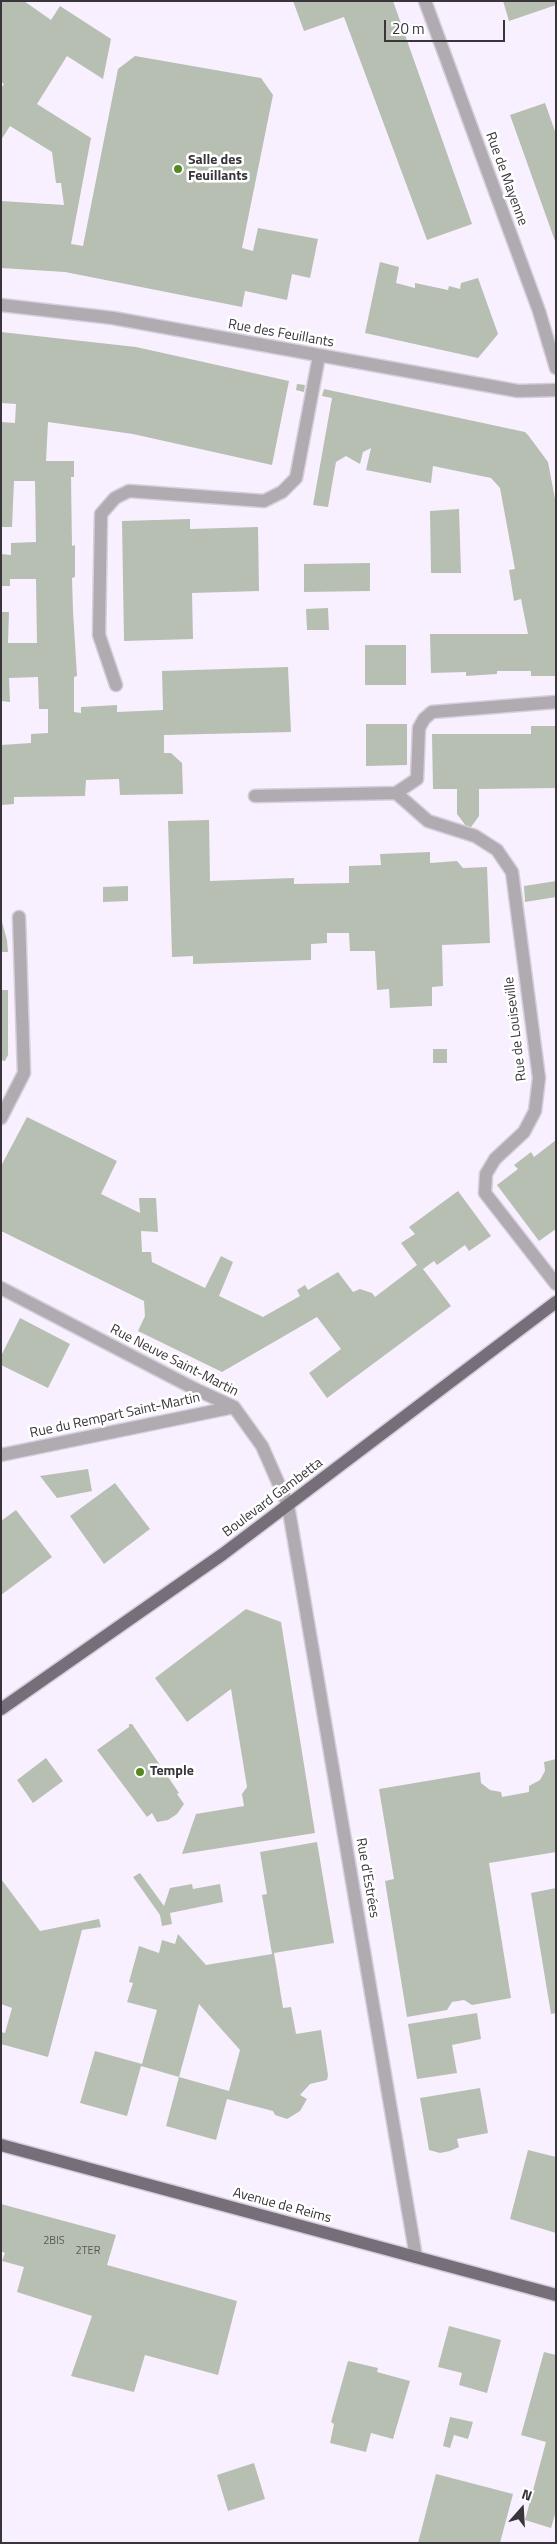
<!DOCTYPE html>
<meta charset="utf-8">
<style>
body{margin:0}
#map{position:relative;width:557px;height:2544px;overflow:hidden;background:#f8f0fe;font-family:"Titillium Web",sans-serif}
canvas{display:block}
.frame{position:absolute;inset:0;border:2px solid #39353b;pointer-events:none}
.north{position:absolute;left:497px;top:2484px;width:50px;height:50px;-webkit-text-stroke:4px #fff;paint-order:stroke;rotate:19deg;font-size:14px;font-weight:700;line-height:20px;text-align:center;color:#39353b}
.north::after{content:'';display:block;margin:auto;width:18px;height:22px;background:#39353b;clip-path:polygon(50% 0,100% 100%,50% 72%,0 100%)}
.scale{position:absolute;left:384px;top:20px;width:121px;height:22px;box-sizing:border-box;border:2px solid #39353b;border-top:0;padding-left:6px;font-size:15px;line-height:18px;white-space:nowrap;color:#39353b;-webkit-text-stroke:4px #fff;paint-order:stroke}
</style>
<div id="map">
<canvas width="557" height="2544"></canvas>
<div class="frame"></div>
<div class="north">N</div>
<div class="scale">20 m</div>
</div>
<script>
const ctx = document.querySelector('canvas').getContext('2d');
ctx.lineJoin = 'round';
function fill(path, color) { ctx.fillStyle = color; ctx.fill(path, 'evenodd'); }
const toPath = rows => new Path2D(rows.map(r => 'M' + r).join(''));
function strokePath(path, color, width, dash) { ctx.strokeStyle = color; ctx.lineWidth = width; ctx.lineCap = dash ? 'butt' : 'round'; ctx.setLineDash(dash || []); ctx.stroke(path); }
function label(font, color, halo, rows, align = 'center') {
  ctx.font = font + ' "Titillium Web",sans-serif'; ctx.lineWidth = 5; ctx.setLineDash([]); ctx.textBaseline = 'middle'; ctx.strokeStyle = halo; ctx.fillStyle = color; for (const [text, x, y, turn = 0] of rows) {
    ctx.save(); ctx.translate(x, y); ctx.rotate((+turn || 0) * Math.PI / 180); ctx.textAlign = isNaN(turn) ? turn : align; if (halo) ctx.strokeText(text, 0, 0); ctx.fillText(text, 0, 0); ctx.restore();
  }
}
const building = toPath([
 [1,1,24,1,51,20,60,6,111,39,103,79,67,56,37,104,91,138,71,244,83,246,118,69,135,56,261,78,273,95,242,248,253,251,258,228,318,239,310,278,292,274,287,300,245,291,242,307,65,272,1,268,1,201,64,205,61,183,56,183,52,152,10,126,1,140,1,88,4,84,1,82],
 [293,1,393,1,472,224,427,240,344,17,304,31],
 [503,1,556,1,556,5,509,21],
 [545,103,556,134,555,241,510,115],
 [380,262,399,267,396,283,415,288,415,283,448,290,449,286,460,289,461,283,478,278,498,334,478,358,365,333],
 [1,332,136,347,289,381,272,465,133,434,48,422,46,461,74,461,74,477,71,477,72,546,75,545,75,577,72,578,73,611,77,676,74,677,74,712,81,713,81,707,117,705,117,712,163,710,162,671,288,667,291,732,164,735,164,753,171,753,182,763,183,794,120,795,119,779,86,780,85,796,14,797,14,804,1,805,1,745,31,743,31,734,48,733,48,709,39,709,38,677,9,678,10,702,1,701,1,612,9,612,8,643,37,643,36,579,10,579,10,586,1,586,1,554,11,555,11,543,36,542,35,481,14,481,12,527,1,527,1,422,15,423,16,404,1,403],
 [297,384,305,385,304,392,296,390],
 [324,389,525,432,528,435,548,462,556,504,556,676,531,676,531,671,497,671,497,674,466,676,466,672,431,673,430,634,528,634,521,599,514,601,509,570,515,569,500,488,491,478,433,466,431,483,366,470,371,448,363,452,360,464,346,456,336,462,328,507,313,505,332,398,322,396],
 [459,509,461,573,431,573,430,511],
 [190,519,190,529,258,527,259,591,192,593,193,639,124,641,122,521],
 [370,563,370,591,304,592,304,564],
 [328,608,329,630,307,630,306,609],
 [365,645,406,645,406,685,365,685],
 [366,724,407,724,407,765,366,766],
 [531,726,556,726,556,788,479,789,479,816,469,830,457,814,457,789,433,789,432,734,531,734],
 [209,820,210,881,294,878,294,884,349,883,349,866,381,865,380,854,430,852,430,863,457,861,463,868,487,867,490,943,442,945,443,986,432,987,432,1006,390,1008,389,989,377,990,375,951,350,951,349,933,327,933,327,943,311,944,311,960,193,964,193,956,172,957,168,821],
 [556,881,556,897,525,902,524,886],
 [128,886,128,901,103,902,103,887],
 [2,922,7,940,8,952,1,952],
 [1,990,8,990,8,1055,5,1061,1,1060],
 [433,1049,447,1049,447,1063,433,1063],
 [27,1117,117,1161,101,1194,140,1213,139,1198,156,1198,158,1232,141,1231,142,1252,151,1252,152,1262,205,1288,221,1256,233,1262,219,1296,263,1317,300,1296,297,1290,305,1285,308,1290,338,1272,353,1292,360,1289,372,1293,375,1297,417,1265,401,1243,415,1234,409,1227,458,1191,491,1236,469,1251,465,1245,437,1265,434,1261,423,1269,451,1306,327,1398,309,1373,341,1349,317,1317,222,1372,138,1331,145,1316,144,1301,1,1231,1,1166],
 [556,1140,556,1229,539,1241,497,1185,518,1169,514,1165,531,1152,534,1157],
 [20,1318,70,1344,48,1388,1,1365,1,1356],
 [88,1469,92,1491,57,1498,40,1476],
 [115,1483,150,1529,104,1564,70,1516],
 [16,1510,52,1557,1,1595,1,1521],
 [246,1609,281,1622,315,1833,182,1854,196,1814,244,1806,242,1794,247,1787,231,1689,187,1722,155,1678],
 [129,1724,132,1724,179,1793,177,1794,184,1804,177,1814,168,1820,157,1822,152,1813,147,1817,97,1750,129,1727],
 [46,1758,63,1781,33,1803,17,1780],
 [556,1759,556,1852,489,1863,511,1998,472,2005,464,2000,452,2002,447,2010,407,2017,385,1881,394,1879,379,1789,480,1772,481,1783,490,1790,501,1792,502,1797,529,1792,529,1786,540,1780,545,1771,544,1762],
 [317,1842,334,1943,274,1953,283,2008,291,2007,296,2034,321,2030,328,2075,327,2080,310,2084,300,2095,307,2099,300,2111,287,2119,275,2115,273,2111,227,2099,216,2140,166,2126,179,2077,229,2091,240,2050,199,2004,179,2077,141,2066,127,2116,80,2103,95,2051,142,2064,157,2010,127,2002,133,1983,129,1982,139,1946,159,1953,162,1940,175,1944,178,1934,206,1965,272,1954,262,1895,267,1894,260,1852],
 [140,1873,164,1906,170,1888,192,1884,193,1889,220,1884,223,1902,170,1913,172,1924,162,1926,160,1915,133,1877],
 [1,1879,40,1931,99,1919,101,1927,82,1930,48,2057,1,2044,1,2032,5,2033,12,2008,1,2004],
 [556,1888,556,2013,551,2014,531,1893],
 [477,2013,481,2039,452,2045,457,2073,417,2079,408,2024],
 [480,2088,488,2133,457,2139,459,2147,450,2151,440,2153,429,2150,420,2098],
 [528,2150,556,2157,556,2233,510,2219],
 [1,2204,116,2235,107,2265,237,2301,218,2375,145,2355,134,2392,71,2376,92,2316,17,2292,24,2267,2,2261,5,2253,1,2251],
 [449,2326,501,2340,487,2393,459,2385,462,2373,438,2367],
 [544,2352,556,2355,556,2511,551,2528,525,2520,546,2442,521,2435],
 [348,2361,378,2368,377,2372,410,2381,393,2439,371,2433,366,2452,330,2443,334,2424,331,2422],
 [450,2417,473,2422,468,2439,454,2435,450,2448,443,2446],
 [254,2463,265,2499,228,2511,217,2475],
 [436,2474,513,2494,500,2543,418,2543]
]);
const minor = toPath([
 [425,1,539,311,556,368],
 [1,305,113,318,518,391,556,390],
 [116,685,99,635,101,514,115,498,129,491,264,501,282,492,296,478,319,356],
 [396,793,428,821,475,836,497,850,512,872,539,1078,535,1111,524,1132,495,1159,486,1174,485,1193,556,1284],
 [255,796,396,793,417,779,419,728,424,719,432,712,556,702],
 [1,1118,24,1073,19,917],
 [1,1288,195,1389,234,1407,262,1446,288,1505,416,2257],
 [1,1455,234,1407]
]);
const major = toPath([
 [1,1709,223,1554,556,1302],
 [1,2145,556,2295]
]);
const markers = [
 [178,169,5,"#548922"],
 [140,1772,5,"#548922"]
];
const numberNames = [
 ["2BIS",54,2241],
 ["2TER",88,2251]
];
const poiNames = [
 ["Salle des",188,161],
 ["Feuillants",188,177],
 ["Temple",150,1772]
];
const streetNames = [
 ["Rue de Mayenne",506,179,70],
 ["Rue des Feuillants",281,334,10],
 ["Rue de Louiseville",516,1029,-97],
 ["Rue Neuve Saint-Martin",174,1361,27],
 ["Rue du Rempart Saint-Martin",115,1416,-12],
 ["Boulevard Gambetta",273,1498,-37],
 ["Rue d'Estrées",367,1878,80],
 ["Avenue de Reims",282,2206,15]
];
fill(building, '#b6bfb1');
strokePath(minor, '#d6cedb', 15);
strokePath(major, '#d6cedb', 15);
strokePath(minor, '#afabb1', 12);
strokePath(major, '#766f7a', 12);
for (const [x, y, r, color] of markers) { const dot = new Path2D(); dot.arc(x, y, r, 0, 2 * Math.PI); ctx.fillStyle = color; ctx.fill(dot); strokePath(dot, '#fff', 2); }
label('11px', '#585858', null, numberNames);
label('bold 14px', '#39353b', '#fff', poiNames, 'left');
label('14px', '#39353b', '#fff', streetNames);
</script>
